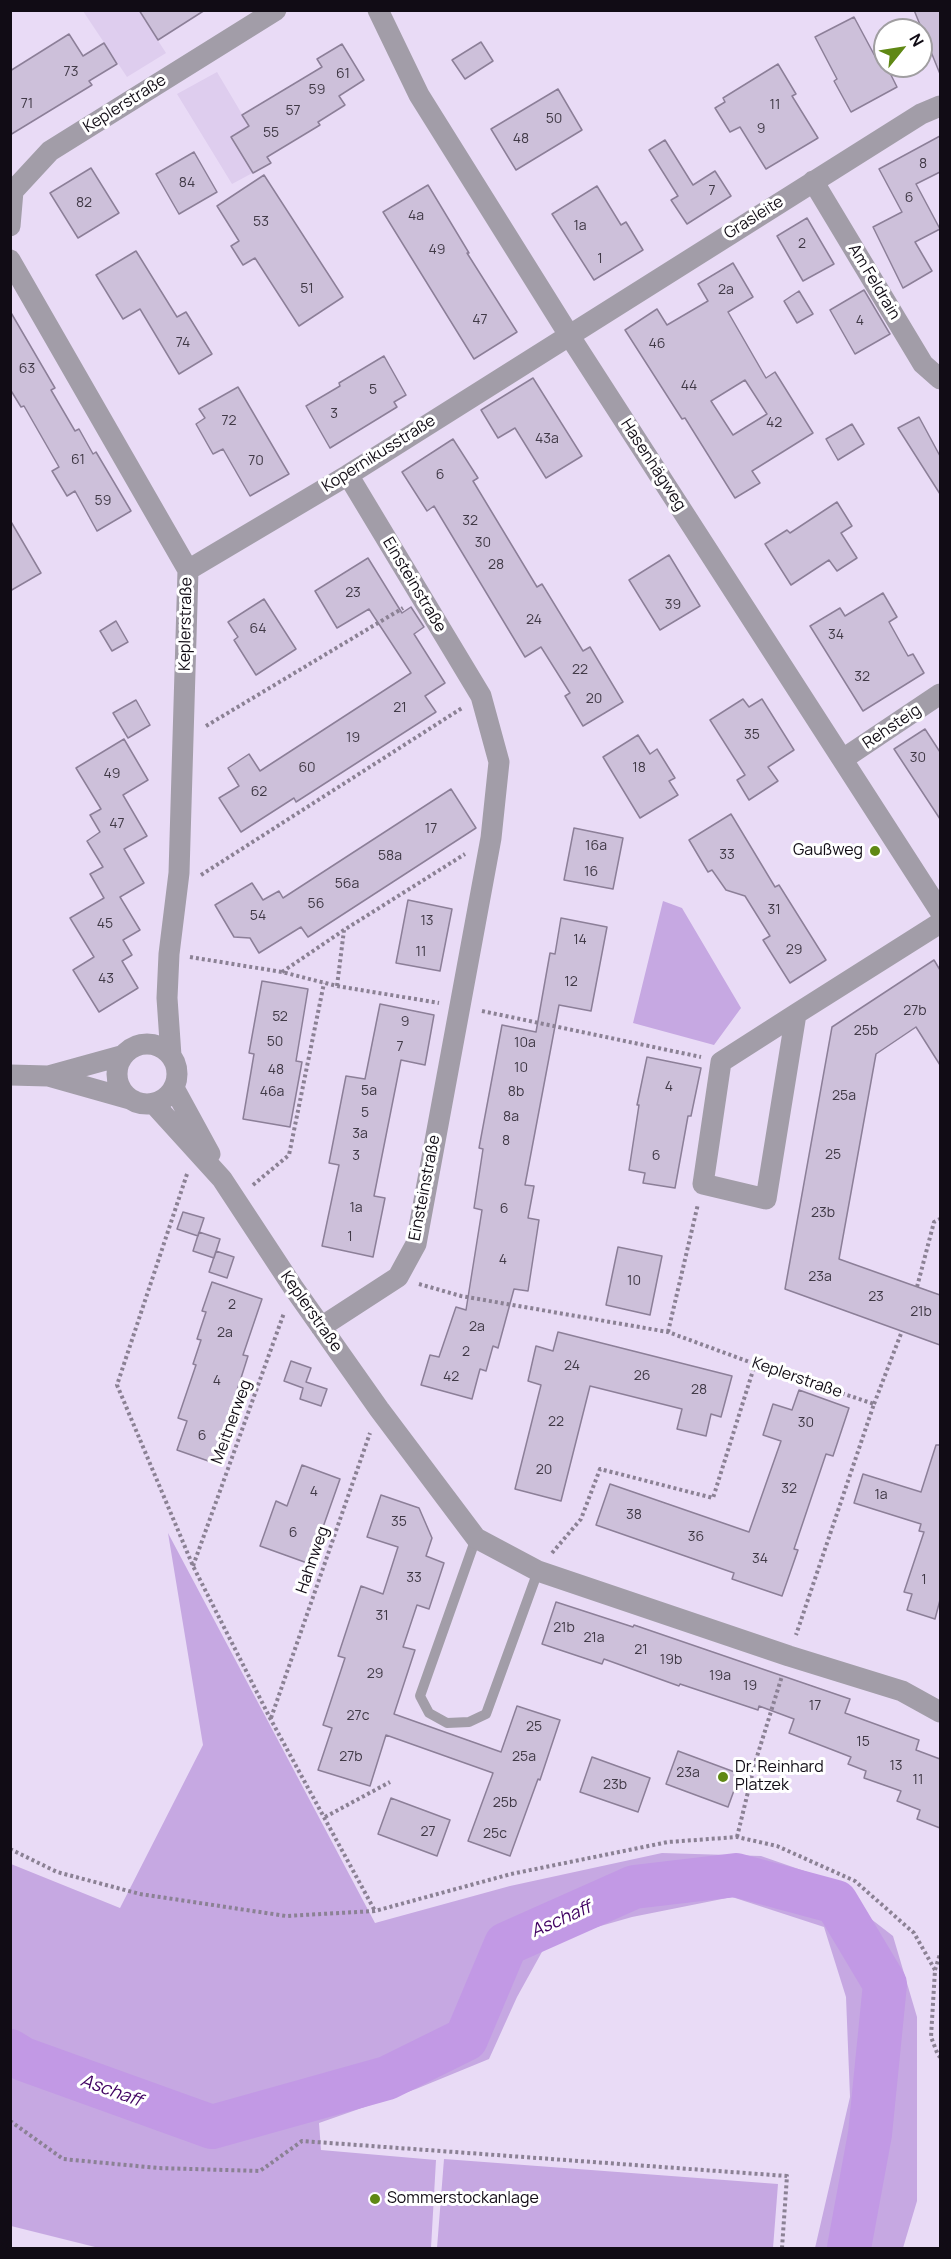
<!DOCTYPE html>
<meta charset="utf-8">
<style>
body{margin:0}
#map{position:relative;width:951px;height:2259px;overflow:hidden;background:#e9dbf6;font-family:Manrope,sans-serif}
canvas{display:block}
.frame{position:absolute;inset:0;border:12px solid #110c15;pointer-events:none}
.north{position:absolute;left:873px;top:18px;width:60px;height:60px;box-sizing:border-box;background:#fff;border:2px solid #a09ea1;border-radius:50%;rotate:60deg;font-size:16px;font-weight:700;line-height:24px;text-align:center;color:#110c15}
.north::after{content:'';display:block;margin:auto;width:21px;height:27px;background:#5f8814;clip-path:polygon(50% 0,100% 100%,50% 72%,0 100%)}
</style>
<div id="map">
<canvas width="951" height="2259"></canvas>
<div class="frame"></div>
<div class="north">N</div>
</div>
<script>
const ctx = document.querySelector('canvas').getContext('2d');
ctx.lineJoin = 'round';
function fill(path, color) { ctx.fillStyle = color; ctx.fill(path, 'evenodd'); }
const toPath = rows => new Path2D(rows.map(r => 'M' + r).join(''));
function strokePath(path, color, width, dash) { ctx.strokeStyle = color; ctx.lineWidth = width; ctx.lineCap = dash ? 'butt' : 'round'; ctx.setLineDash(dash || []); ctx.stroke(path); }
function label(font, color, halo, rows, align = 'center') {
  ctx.font = font + ' Manrope,sans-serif'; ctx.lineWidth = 6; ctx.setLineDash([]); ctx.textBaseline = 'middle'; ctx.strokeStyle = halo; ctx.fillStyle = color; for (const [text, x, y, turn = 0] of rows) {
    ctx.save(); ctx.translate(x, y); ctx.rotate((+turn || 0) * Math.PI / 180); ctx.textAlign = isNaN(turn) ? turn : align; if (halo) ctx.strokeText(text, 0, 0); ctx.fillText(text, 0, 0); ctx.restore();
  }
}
const built = toPath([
 [83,11,139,11,166,53,127,77],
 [217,72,271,163,232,184,177,94]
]);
const green = toPath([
 [663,901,682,908,741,1008,714,1045,633,1023],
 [168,1533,375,1923,510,1886,662,1853,761,1856,813,1874,893,1936,917,2017,917,2201,903,2248,815,2248,850,2097,846,1997,824,1927,732,1897,632,1917,548,1941,517,1997,489,2059,416,2089,319,2123,321,2150,436,2160,431,2248,99,2248,11,2226,11,1864,120,1908,203,1745],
 [444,2159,778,2184,773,2248,437,2248]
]);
const river = toPath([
 [10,2051,23,2059,212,2127,387,2078,466,2039,506,1944,634,1887,736,1875,836,1902,885,1984,870,2134,849,2248]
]);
const building = toPath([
 [139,10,205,10,158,40,139,10],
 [914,10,940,10,940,74,914,10],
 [854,17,877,60,882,57,897,87,851,112,834,81,837,79,815,37,854,17],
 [69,34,83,56,104,43,117,64,89,81,92,85,10,135,10,71,69,34],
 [481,42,493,61,465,79,452,60,481,42],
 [342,44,364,80,339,96,345,105,318,122,320,125,267,157,271,163,253,173,231,137,249,126,242,115,322,67,317,59,342,44],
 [778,64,796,94,792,96,818,138,766,169,740,127,730,132,715,108,725,102,723,98,778,64],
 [558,89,582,130,516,170,491,129,558,89],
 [940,136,940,172,916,184,940,229,915,242,932,271,903,288,873,227,902,212,879,169,940,136],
 [665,140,693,185,715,171,731,196,687,224,671,200,678,196,649,150,665,140],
 [194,152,217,192,179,214,156,174,194,152],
 [91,168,119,213,78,238,50,193,91,168],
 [264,175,343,297,299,326,255,258,243,265,231,246,239,241,217,206,264,175],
 [428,185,469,253,467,253,517,332,474,359,383,212,428,185],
 [597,186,621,225,626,222,643,250,594,280,552,214,597,186],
 [807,218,834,264,803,281,777,236,807,218],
 [136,251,177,317,186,312,212,354,179,374,140,309,123,319,96,275,136,251],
 [733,263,753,297,728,312,766,378,775,372,813,433,752,471,760,483,735,498,685,418,682,419,625,330,657,309,667,325,708,301,698,284,733,263],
 [745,380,767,414,733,435,711,401,745,380],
 [864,290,890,334,855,354,830,310,864,290],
 [799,291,813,314,797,323,784,301,799,291],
 [10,311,55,388,51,390,75,431,79,429,93,454,96,452,131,511,97,531,75,491,67,496,52,471,59,467,24,406,21,407,10,389,10,311],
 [384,356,406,395,394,402,397,407,330,448,306,406,340,386,339,383,384,356],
 [533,378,582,456,546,478,515,428,498,438,481,410,533,378],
 [238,387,289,474,250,496,223,449,213,454,196,424,205,418,199,409,238,387],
 [919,417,940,456,940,494,898,428,919,417],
 [852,424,864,444,838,460,826,439,852,424],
 [453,439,478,478,473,481,537,587,542,584,583,651,590,647,623,702,583,726,565,696,570,693,541,647,525,657,434,506,427,511,402,472,453,439],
 [837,502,852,526,841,533,857,558,837,571,829,560,791,585,765,544,787,530,790,533,837,502],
 [10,520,41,573,10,591,10,520],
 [669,555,700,606,660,630,629,580,669,555],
 [368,558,402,613,411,607,424,627,414,634,445,683,425,696,436,712,296,802,294,798,241,832,219,798,239,786,228,768,249,754,260,771,411,673,369,609,337,628,315,591,368,558],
 [883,593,897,617,889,622,908,656,913,654,924,673,863,711,810,626,840,608,845,616,883,593],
 [264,599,296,649,256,675,234,640,238,637,228,622,264,599],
 [116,621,128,642,112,651,100,631,116,621],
 [743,699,749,707,762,699,794,750,768,767,778,781,749,800,737,780,745,775,710,720,743,699],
 [136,700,150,725,128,738,113,713,136,700],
 [925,729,940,752,940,819,894,749,925,729],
 [638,735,650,754,657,749,675,778,669,781,678,795,640,818,603,757,638,735],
 [124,739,148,780,123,795,147,836,124,849,144,883,120,897,140,930,123,940,132,955,122,961,138,988,99,1012,73,970,94,957,70,918,104,898,90,874,103,867,87,841,100,832,90,815,101,809,76,768,124,739],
 [451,789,476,828,308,937,301,927,259,953,250,938,234,937,215,905,252,883,263,900,279,891,283,898,451,789],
 [731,814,775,887,779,885,826,960,790,983,763,940,770,936,745,896,726,890,712,870,708,872,689,840,731,814],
 [574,828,623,838,613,889,564,880,574,828],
 [408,900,452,909,440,971,396,963,408,900],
 [561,918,607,927,591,1011,559,1005,525,1185,534,1186,528,1218,539,1220,528,1291,514,1289,498,1348,493,1346,486,1371,480,1369,472,1399,421,1385,430,1355,439,1357,456,1307,466,1310,482,1210,474,1208,483,1149,479,1148,502,1025,536,1032,550,953,555,954,561,918],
 [934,960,940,970,940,1065,916,1027,876,1054,839,1259,940,1295,940,1345,785,1289,832,1027,934,960],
 [262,981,308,989,296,1061,302,1062,290,1127,243,1119,254,1054,249,1053,262,981],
 [380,1004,434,1015,425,1065,401,1060,374,1196,385,1198,373,1257,322,1246,339,1165,329,1163,346,1076,365,1079,380,1004],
 [647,1057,701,1068,691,1116,688,1116,675,1188,643,1183,645,1173,629,1170,639,1105,637,1105,647,1057],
 [183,1212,204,1218,198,1236,177,1229,183,1212],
 [199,1232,220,1239,214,1258,193,1251,199,1232],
 [618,1247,662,1256,650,1315,606,1305,618,1247],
 [216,1251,234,1257,227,1278,209,1272,216,1251],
 [212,1282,262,1299,243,1355,248,1356,214,1463,177,1450,187,1421,178,1418,196,1365,193,1364,201,1340,197,1339,206,1312,202,1311,212,1282],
 [558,1332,732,1376,721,1417,711,1414,706,1436,677,1429,682,1409,590,1386,561,1501,515,1489,541,1385,528,1381,536,1346,553,1351,558,1332],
 [291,1361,311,1368,306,1382,327,1389,321,1406,300,1399,303,1388,284,1381,291,1361],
 [799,1390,849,1408,833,1456,826,1454,794,1549,798,1550,782,1596,732,1579,734,1573,596,1525,610,1484,749,1532,781,1441,763,1435,773,1404,792,1410,799,1390],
 [936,1445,940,1445,940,1600,935,1619,907,1610,912,1594,904,1592,924,1532,919,1531,921,1524,854,1503,863,1474,921,1492,936,1445],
 [302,1465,340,1479,310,1564,260,1546,276,1501,287,1506,302,1465],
 [381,1495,419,1508,432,1538,426,1556,444,1563,429,1609,417,1605,403,1647,415,1650,394,1714,501,1752,517,1706,560,1720,540,1780,538,1779,510,1856,468,1841,493,1773,386,1735,370,1786,318,1770,332,1728,323,1725,345,1658,338,1656,361,1586,383,1594,398,1547,367,1537,381,1495],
 [556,1602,633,1627,634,1625,850,1699,845,1713,919,1740,916,1750,940,1759,940,1828,917,1819,920,1810,897,1801,901,1791,864,1778,866,1771,848,1764,851,1757,789,1733,794,1719,759,1706,758,1710,680,1684,679,1686,604,1659,602,1664,542,1644,556,1602],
 [678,1751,740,1774,728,1807,666,1784,678,1751],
 [592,1757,650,1778,638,1812,580,1792,592,1757],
 [391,1798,450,1820,437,1856,378,1834,391,1798]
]);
const path = toPath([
 [206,726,403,608],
 [201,875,462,708],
 [190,957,282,972,337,986,439,1003],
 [282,972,344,930,465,854],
 [337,986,344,930],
 [482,1011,701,1057],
 [187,1174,117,1385,193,1566,270,1718,375,1911],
 [253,1185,289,1155,324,983],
 [419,1284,461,1296,668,1332,755,1364,874,1404,796,1635],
 [917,1287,934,1222,940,1219],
 [668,1332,698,1204],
 [874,1404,902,1331],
 [552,1553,581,1519,600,1469,713,1498,755,1364],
 [193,1566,284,1313],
 [271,1718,370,1433],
 [325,1817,390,1782],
 [737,1837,755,1763,782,1676],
 [10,1849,57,1872,140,1894,286,1916,375,1911,511,1874,668,1842,737,1837,777,1846,855,1881,914,1933,935,1970,931,2037,938,2055,940,2057],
 [935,1970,940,1954],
 [10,2121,63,2159,158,2168,260,2171,302,2141,787,2176,782,2248]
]);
const service = toPath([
 [476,1538,420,1696,429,1713,447,1723,469,1722,486,1714,538,1571]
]);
const minor = toPath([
 [378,10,419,95,569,335,940,911],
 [813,181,923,364,940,379],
 [10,226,13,191,50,151,276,10],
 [10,260,188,570,179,873,169,954,167,998,171,1056],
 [188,570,348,475,921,114,940,106],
 [843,759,940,694],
 [796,1014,766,1199,703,1184,721,1062,796,1014,940,923],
 '117 1074a30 30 0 1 1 60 0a30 30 0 1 1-60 0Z',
 [10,1075,48,1076,133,1100],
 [48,1076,124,1055],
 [174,1088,210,1154],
 [153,1103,222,1179,293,1287,379,1409,476,1538,538,1571,789,1656,902,1691,940,1712],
 [321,1327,398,1277,416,1244,491,838,499,762,481,696,348,475]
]);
const markers = [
 [875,851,6,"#5f8814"],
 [723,1777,6,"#5f8814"],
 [375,2199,6,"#5f8814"]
];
const numberNames = [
 ["73",71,72],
 ["61",343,74],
 ["59",317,90],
 ["71",27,104],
 ["11",775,105],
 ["57",293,111],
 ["50",554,119],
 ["9",761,129],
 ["55",271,133],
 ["48",521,139],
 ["8",923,164],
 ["84",187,183],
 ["7",712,191],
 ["6",909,198],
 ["82",84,203],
 ["4a",416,216],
 ["53",261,222],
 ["1a",580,226],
 ["2",802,244],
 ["49",437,250],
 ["1",600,259],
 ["51",307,289],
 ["2a",726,290],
 ["47",480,320],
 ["4",860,321],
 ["74",183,343],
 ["46",657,344],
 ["63",27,369],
 ["44",689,386],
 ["5",373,390],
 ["3",334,414],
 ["72",229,421],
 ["42",774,423],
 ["43a",547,439],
 ["61",78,460],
 ["70",256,461],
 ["6",440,475],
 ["59",103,501],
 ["32",470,521],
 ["30",483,543],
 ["28",496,565],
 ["23",353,593],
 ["39",673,605],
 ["24",534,620],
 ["64",258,629],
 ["34",836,635],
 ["22",580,670],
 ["32",862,677],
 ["20",594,699],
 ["21",400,708],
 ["35",752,735],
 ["19",353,738],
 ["30",918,758],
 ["60",307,768],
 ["18",639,768],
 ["49",112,774],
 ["62",259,792],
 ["47",117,824],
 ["17",431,829],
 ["16a",596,846],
 ["33",727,855],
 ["58a",390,856],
 ["16",591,872],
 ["56a",347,884],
 ["56",316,904],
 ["31",774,910],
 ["54",258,916],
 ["13",427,921],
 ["45",105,924],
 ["14",580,940],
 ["29",794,950],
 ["11",421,952],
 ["43",106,979],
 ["12",571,982],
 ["27b",915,1011],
 ["52",280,1017],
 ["9",405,1022],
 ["25b",866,1031],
 ["50",275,1042],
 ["10a",525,1043],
 ["7",400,1047],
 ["10",521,1068],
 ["48",276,1070],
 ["4",669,1087],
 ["5a",369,1091],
 ["46a",272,1092],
 ["8b",516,1092],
 ["25a",844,1096],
 ["5",365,1113],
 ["8a",511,1117],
 ["3a",360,1134],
 ["8",506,1141],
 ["25",833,1155],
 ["3",356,1156],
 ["6",656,1156],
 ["1a",356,1208],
 ["6",504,1209],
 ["23b",823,1213],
 ["1",350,1237],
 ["4",503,1260],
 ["23a",820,1277],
 ["10",634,1281],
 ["23",876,1297],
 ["2",232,1305],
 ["21b",921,1312],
 ["2a",477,1327],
 ["2a",225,1333],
 ["2",466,1352],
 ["24",572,1366],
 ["26",642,1376],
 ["42",451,1377],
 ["4",217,1381],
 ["28",699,1390],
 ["22",556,1422],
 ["30",806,1423],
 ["6",202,1436],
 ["20",544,1470],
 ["32",789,1489],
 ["4",314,1492],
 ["1a",881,1495],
 ["38",634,1515],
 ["35",399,1522],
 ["6",293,1533],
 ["36",696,1537],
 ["34",760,1559],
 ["33",414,1578],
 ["1",924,1580],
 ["31",382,1616],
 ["21b",564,1628],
 ["21a",594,1638],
 ["21",641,1650],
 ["19b",671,1660],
 ["29",375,1674],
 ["19a",720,1676],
 ["19",750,1686],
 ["17",815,1706],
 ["27c",358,1716],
 ["25",534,1727],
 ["15",863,1742],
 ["27b",351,1757],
 ["25a",524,1757],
 ["13",896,1766],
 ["23a",688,1773],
 ["11",918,1780],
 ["23b",615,1785],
 ["25b",505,1803],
 ["27",428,1832],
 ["25c",495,1834]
];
const streetNames = [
 ["Keplerstraße",125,104,-32],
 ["Grasleite",754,218,-32],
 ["Am Feldrain",874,282,59],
 ["Kopernikusstraße",379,454,-32],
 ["Hasenhägweg",653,465,57],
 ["Einsteinstraße",414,585,59],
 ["Keplerstraße",186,624,-89],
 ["Rehsteig",892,727,-34],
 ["Einsteinstraße",425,1188,-79],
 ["Keplerstraße",311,1312,55],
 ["Keplerstraße",797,1378,19],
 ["Meitnerweg",232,1422,-70],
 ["Hahnweg",313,1560,-71]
];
const poiNames = [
 ["Gaußweg",863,851,"right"],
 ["Dr. Reinhard",735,1768],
 ["Platzek",735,1786],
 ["Sommerstockanlage",387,2199]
];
const waterNames = [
 ["Aschaff",561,1920,-24],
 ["Aschaff",111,2091,20]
];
fill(built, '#decdee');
fill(green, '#c6a8e2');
strokePath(river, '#c299e5', 44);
fill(building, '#cdc0da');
strokePath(building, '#8c7f98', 1.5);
strokePath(path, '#8b8194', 4, [3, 3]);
strokePath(service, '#a29da8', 10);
strokePath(minor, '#a29da8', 21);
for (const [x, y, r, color] of markers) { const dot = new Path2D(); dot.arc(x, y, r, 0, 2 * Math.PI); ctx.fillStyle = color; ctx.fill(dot); strokePath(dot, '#fff', 2); }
label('14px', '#403946', null, numberNames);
label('16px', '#110c15', '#fff', streetNames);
label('16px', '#110c15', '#fff', poiNames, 'left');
label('italic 18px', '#410362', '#fff', waterNames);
</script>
